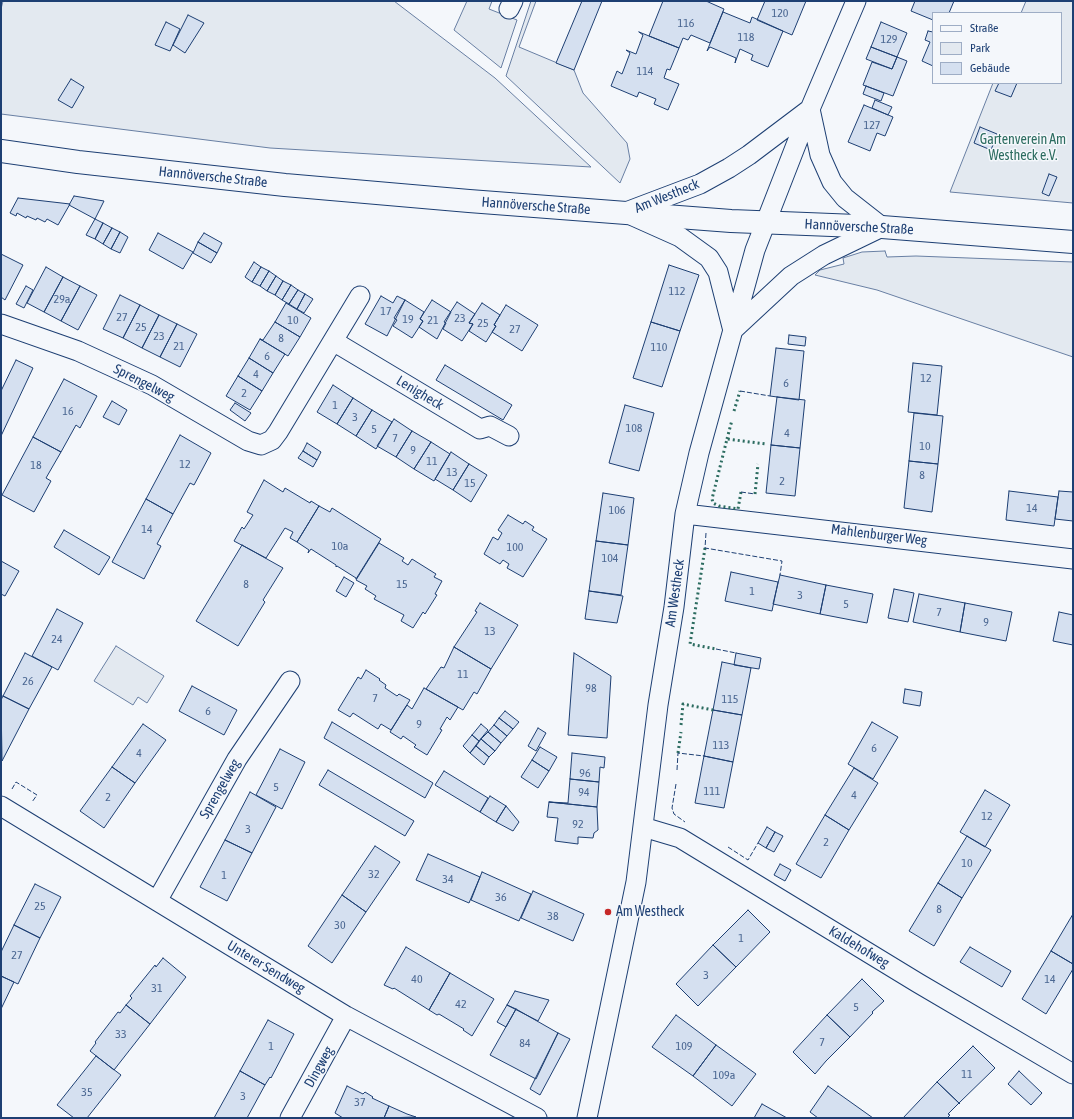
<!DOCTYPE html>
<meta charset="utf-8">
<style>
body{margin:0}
#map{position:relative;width:1074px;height:1119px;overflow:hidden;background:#f4f7fb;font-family:"Asap Condensed",sans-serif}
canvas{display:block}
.frame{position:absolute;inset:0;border:2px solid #1d3f73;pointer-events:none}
.legend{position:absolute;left:932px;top:12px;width:130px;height:72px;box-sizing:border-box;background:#f4f7fb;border:1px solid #9eadc5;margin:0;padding:5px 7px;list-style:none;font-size:12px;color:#1d3f73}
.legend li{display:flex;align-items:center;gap:8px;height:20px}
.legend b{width:20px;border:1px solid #9eadc5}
</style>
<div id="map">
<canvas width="1074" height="1119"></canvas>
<div class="frame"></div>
<ul class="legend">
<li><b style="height:5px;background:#f4f7fb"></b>Straße</li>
<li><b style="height:11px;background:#e3e9f0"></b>Park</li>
<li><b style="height:11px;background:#d5e0f0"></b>Gebäude</li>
</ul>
</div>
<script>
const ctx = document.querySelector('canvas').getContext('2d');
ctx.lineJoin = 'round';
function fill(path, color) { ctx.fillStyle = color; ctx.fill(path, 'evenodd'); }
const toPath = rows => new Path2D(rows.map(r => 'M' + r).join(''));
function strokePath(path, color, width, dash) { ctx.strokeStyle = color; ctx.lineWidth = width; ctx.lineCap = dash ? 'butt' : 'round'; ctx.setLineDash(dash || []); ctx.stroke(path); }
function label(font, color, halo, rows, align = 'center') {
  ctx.font = font + ' "Asap Condensed",sans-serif'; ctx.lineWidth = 3; ctx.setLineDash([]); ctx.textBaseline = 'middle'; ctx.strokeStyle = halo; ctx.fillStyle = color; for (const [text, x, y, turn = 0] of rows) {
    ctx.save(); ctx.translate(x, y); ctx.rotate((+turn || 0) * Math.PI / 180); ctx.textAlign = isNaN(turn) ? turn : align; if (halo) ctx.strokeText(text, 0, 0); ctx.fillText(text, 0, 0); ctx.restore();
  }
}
const green = toPath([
 [3,1,394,1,495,78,591,167,270,148,1,114,1,9,3,1],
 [467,1,492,1,489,9,517,20,501,68,454,30,467,1],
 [531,1,536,1,519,47,574,70,583,93,627,143,630,159,620,183,506,76,531,1],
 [1026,1,1073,1,1073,203,950,192,993,83,1061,83,1061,13,1021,13,1026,1],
 [885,251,887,257,916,256,1073,262,1073,357,877,290,815,275,820,270,844,264,843,258,862,252,885,251],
 [116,646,164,676,147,703,138,697,133,705,94,681,116,646]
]);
const building = toPath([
 [582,1,602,1,574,70,556,63,582,1],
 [663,1,706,1,724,9,710,43,691,35,688,40,683,38,679,48,649,36,663,1],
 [765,1,806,1,792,35,757,20,765,1],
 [915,1,954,1,949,13,933,13,933,20,911,11,915,1],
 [723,12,750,23,752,17,783,31,768,67,751,60,753,55,740,49,735,63,736,58,710,47,707,51,723,12],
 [188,15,204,23,185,53,173,45,188,15],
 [166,22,180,29,170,51,155,45,166,22],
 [881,22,907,33,897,57,871,47,881,22],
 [928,31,933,32,933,66,922,61,930,42,925,40,928,31],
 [639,32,679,48,670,70,667,69,664,78,679,84,668,110,654,104,656,99,639,92,637,97,611,86,617,71,622,74,630,53,626,50,636,54,643,35,639,32],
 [871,47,897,57,892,69,866,59,871,47],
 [897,57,907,61,893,96,863,85,872,62,892,69,897,57],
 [71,79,84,87,72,108,58,100,71,79],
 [999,83,1017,83,1011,97,995,91,999,83],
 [866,86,884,93,881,101,863,94,866,86],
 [875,100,892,107,888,115,872,108,875,100],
 [864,105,893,117,885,136,877,133,870,151,848,142,864,105],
 [980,127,997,134,991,150,974,143,980,127],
 [1049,174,1057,177,1049,196,1042,193,1049,174],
 [74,196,104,201,95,219,69,205,74,196],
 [18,198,70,204,58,225,47,219,45,222,37,218,36,220,27,216,26,218,17,213,16,216,10,213,18,198],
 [95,219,103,223,95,239,86,235,95,219],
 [103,223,112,228,103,244,95,239,103,223],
 [112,228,120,232,111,249,103,244,112,228],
 [120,232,128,237,120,253,111,249,120,232],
 [158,233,193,252,183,269,149,250,158,233],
 [204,233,222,243,217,253,198,242,204,233],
 [198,242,217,253,211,263,193,253,198,242],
 [1,254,23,265,5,300,1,297,1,254],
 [254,262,261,267,252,282,245,277,254,262],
 [669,265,699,275,680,331,651,322,669,265],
 [46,267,63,277,44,312,27,303,46,267],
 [261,267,269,271,260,286,252,282,261,267],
 [269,271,276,276,267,291,260,286,269,271],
 [276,276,283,281,275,295,267,291,276,276],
 [63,277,80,286,61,321,44,312,63,277],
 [283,281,291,285,282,300,275,295,283,281],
 [291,285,298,290,289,304,282,300,291,285],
 [26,286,33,290,24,308,16,304,26,286],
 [80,286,97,295,78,330,61,321,80,286],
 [298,290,305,294,297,309,289,304,298,290],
 [305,294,313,299,304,313,297,309,305,294],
 [120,295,140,305,123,338,103,329,120,295],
 [381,296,393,303,397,296,405,300,387,336,365,324,381,296],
 [405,300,424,312,420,319,423,321,412,338,393,326,397,320,394,318,405,300],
 [432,300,451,312,437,339,419,327,423,321,420,319,432,300],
 [457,302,475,314,469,323,473,324,462,341,443,329,446,323,444,322,457,302],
 [286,303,311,318,300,337,275,322,286,303],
 [482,303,500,315,494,325,496,326,486,342,469,331,473,324,469,323,482,303],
 [140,305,159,315,142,348,123,338,140,305],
 [506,305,538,325,522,351,492,332,496,326,494,325,506,305],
 [159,315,177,324,160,357,142,348,159,315],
 [275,322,300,337,288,356,260,339,263,340,275,322],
 [651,322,680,331,662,387,633,378,651,322],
 [177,324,197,334,180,367,160,357,177,324],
 [789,335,806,337,805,346,788,344,789,335],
 [260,339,285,354,273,373,249,358,260,339],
 [776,348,804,351,799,400,770,396,776,348],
 [249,358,273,373,262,391,238,376,249,358],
 [16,360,33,368,1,436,1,391,16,360],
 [913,363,942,366,937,415,908,412,913,363],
 [445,365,512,405,503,420,436,380,445,365],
 [238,376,262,391,250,410,226,396,238,376],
 [64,379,97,396,80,428,76,425,61,452,33,437,64,379],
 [333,385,353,398,337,424,317,412,333,385],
 [777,397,805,400,800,448,771,445,777,397],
 [353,398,372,410,356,436,337,424,353,398],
 [112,401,127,410,119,425,103,417,112,401],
 [235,403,251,413,245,421,230,410,235,403],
 [625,405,654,413,639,471,609,463,625,405],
 [372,410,392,422,376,449,356,436,372,410],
 [914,413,943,416,938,464,909,461,914,413],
 [394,419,412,431,396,457,377,446,394,419],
 [412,431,431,442,414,469,396,457,412,431],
 [180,435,211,453,194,485,190,483,173,514,146,499,180,435],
 [33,437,61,452,46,478,51,481,34,512,2,495,33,437],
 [431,442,450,454,434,481,414,469,431,442],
 [307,443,321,452,317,460,303,451,307,443],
 [771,445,800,448,795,496,766,493,771,445],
 [303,451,317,460,313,467,298,458,303,451],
 [451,452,469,464,453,490,435,479,451,452],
 [909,461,938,464,932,512,904,508,909,461],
 [469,464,487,475,471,502,453,490,469,464],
 [264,480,283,492,285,488,310,503,311,501,319,506,297,542,290,538,293,532,285,528,266,558,234,541,242,527,244,529,253,515,247,512,264,480],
 [1009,491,1058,497,1054,526,1006,520,1009,491],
 [1059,491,1073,492,1073,521,1055,519,1059,491],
 [603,493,634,498,628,545,596,541,603,493],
 [146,499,173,514,157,544,161,546,144,579,112,562,146,499],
 [319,506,330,512,332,508,381,539,356,579,356,578,337,566,336,567,336,565,311,549,308,553,309,550,297,542,319,506],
 [508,515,523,524,525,521,534,527,532,530,547,539,523,577,507,568,509,564,503,560,500,564,484,554,493,537,498,540,502,533,498,530,508,515],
 [64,530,110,557,99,575,54,547,64,530],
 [596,541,628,545,621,595,589,591,596,541],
 [379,543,404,558,402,561,408,565,412,559,436,574,434,577,442,581,435,594,437,595,425,614,423,612,413,628,401,621,404,615,374,599,376,596,365,589,367,586,356,580,379,543],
 [242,545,283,568,263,600,265,602,238,646,196,621,242,545],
 [1,561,19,571,5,596,1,594,1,561],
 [731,572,778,582,772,611,725,601,731,572],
 [780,575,826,585,820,614,773,604,780,575],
 [344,577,354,583,346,597,336,591,344,577],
 [826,585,873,594,867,623,820,614,826,585],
 [894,589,914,593,908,622,888,618,894,589],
 [589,591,623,596,617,623,585,619,589,591],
 [919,594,965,603,960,632,913,622,919,594],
 [480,603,518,625,491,669,454,647,477,612,475,611,480,603],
 [965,603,1012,612,1006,641,960,632,965,603],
 [57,609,83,623,58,670,32,656,57,609],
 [1059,612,1073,615,1073,645,1053,641,1059,612],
 [454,647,491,669,477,694,474,692,463,710,426,689,441,667,444,668,454,647],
 [25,653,52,667,29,709,3,696,25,653],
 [574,653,611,676,607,738,568,735,574,653],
 [736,653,761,658,759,669,734,665,736,653],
 [722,662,751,668,742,715,713,710,722,662],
 [366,670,380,679,379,680,386,685,385,688,397,696,399,694,410,700,391,730,381,724,378,729,353,713,350,717,338,710,358,677,361,679,366,670],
 [192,686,237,710,224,735,179,711,192,686],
 [424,688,458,707,450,720,447,717,440,729,442,730,427,755,414,747,416,745,403,736,401,739,390,732,407,705,412,709,424,688],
 [905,689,922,692,920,706,903,703,905,689],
 [3,696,29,709,2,761,1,700,3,696],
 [713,710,742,715,733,762,704,756,713,710],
 [505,711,519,722,513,729,499,718,505,711],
 [499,718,513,729,507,736,494,725,499,718],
 [332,722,433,783,425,798,324,738,332,722],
 [872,722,898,737,873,779,848,764,872,722],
 [143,724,166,740,135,783,112,767,143,724],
 [481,724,488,730,479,741,472,735,481,724],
 [494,725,507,736,501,743,488,732,494,725],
 [538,728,546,733,536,751,528,746,538,728],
 [488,732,501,743,495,751,481,739,488,732],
 [472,735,479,741,470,753,463,746,472,735],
 [481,739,495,751,489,757,476,746,481,739],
 [476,746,489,757,484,765,470,753,476,746],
 [540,747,557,757,549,771,532,760,540,747],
 [280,749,305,762,282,809,256,795,280,749],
 [572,753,605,757,604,768,600,767,599,782,570,779,572,753],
 [704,756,733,762,724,808,695,803,704,756],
 [532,760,549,771,538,788,521,777,532,760],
 [112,767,135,783,104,828,80,811,112,767],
 [854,768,878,783,849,830,825,815,854,768],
 [328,770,414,821,405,836,319,785,328,770],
 [444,771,488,798,480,812,435,785,444,771],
 [570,779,599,782,597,807,549,802,568,803,570,779],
 [985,790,1010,805,985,847,960,832,985,790],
 [250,792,276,807,252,853,225,840,250,792],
 [490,796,506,806,496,822,480,812,490,796],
 [549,802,597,807,598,830,594,833,593,838,578,837,578,844,555,841,558,818,547,817,549,802],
 [506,806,519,822,513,831,496,822,506,806],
 [825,815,849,830,821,878,796,864,825,815],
 [767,827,775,832,766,848,758,843,767,827],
 [775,832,783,836,774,852,766,848,775,832],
 [967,836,991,850,962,898,938,883,967,836],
 [225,840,252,853,227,901,200,887,225,840],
 [375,846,400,862,366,912,342,895,375,846],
 [428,854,480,877,469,903,416,880,428,854],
 [780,864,791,870,785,881,774,875,780,864],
 [482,872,531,894,519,921,471,900,482,872],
 [938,883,962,898,934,946,909,931,938,883],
 [35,884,61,897,40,938,14,925,35,884],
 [533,891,584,914,573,941,521,918,533,891],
 [342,895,366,912,332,963,308,946,342,895],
 [748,910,770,932,736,967,713,945,748,910],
 [1073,914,1073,964,1051,951,1073,914],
 [14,925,40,938,18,984,1,976,1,952,14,925],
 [713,945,736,967,698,1006,676,984,713,945],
 [406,947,450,973,429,1010,394,988,393,989,384,985,406,947],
 [970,947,1011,971,1002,987,960,962,970,947],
 [1051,951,1073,964,1073,969,1046,1014,1022,999,1051,951],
 [163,958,186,977,150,1024,126,1005,132,998,130,996,155,965,156,967,163,958],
 [450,973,494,999,472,1036,463,1030,464,1029,439,1014,437,1015,429,1010,450,973],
 [1,976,14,982,1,1009,1,976],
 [862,979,884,1001,872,1012,873,1013,850,1037,827,1015,862,979],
 [515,991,549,1000,538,1021,507,1005,515,991],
 [126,1005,150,1024,114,1070,90,1051,96,1043,95,1042,118,1012,120,1013,126,1005],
 [507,1005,516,1009,506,1027,497,1022,507,1005],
 [516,1009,558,1033,536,1079,490,1055,516,1009],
 [676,1015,716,1045,693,1076,652,1047,676,1015],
 [827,1015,850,1037,826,1061,815,1074,793,1052,827,1015],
 [268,1020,294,1034,271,1078,270,1077,265,1085,240,1071,268,1020],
 [558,1033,570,1039,540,1095,530,1089,558,1033],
 [716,1045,756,1074,732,1106,693,1076,716,1045],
 [973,1046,995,1068,959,1103,960,1104,937,1082,973,1046],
 [96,1056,121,1075,87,1118,74,1118,57,1105,96,1056],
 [240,1071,265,1085,247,1118,214,1118,240,1071],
 [1019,1071,1042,1093,1031,1105,1008,1084,1019,1071],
 [937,1082,960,1104,959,1103,948,1114,950,1115,947,1118,903,1118,937,1082],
 [347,1086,363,1094,365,1092,373,1097,372,1098,389,1106,384,1118,343,1118,335,1113,347,1086],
 [828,1086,873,1118,818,1118,810,1112,828,1086],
 [762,1104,787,1118,754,1118,762,1104],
 [389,1106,407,1114,416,1117,384,1118,389,1106]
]);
const street = toPath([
 [509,9,513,1],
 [626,212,700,184,729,168,749,155,810,109],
 [633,216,680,237,709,258,718,272,732,327],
 [1,324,78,351,152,385,248,441,261,445,272,440,278,432,360,296],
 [734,329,791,276,824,255,882,227,845,198,832,182,820,155,810,109],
 [333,341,480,429,490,426,509,436],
 [685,514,1073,559],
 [1,806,346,1016,537,1118],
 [643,827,680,838,918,983,1073,1074],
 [157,901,237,759,290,681],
 [290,1118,346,1016],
 [587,1118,636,882,658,705,674,607,685,514,699,453,755,250,810,109,856,1]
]);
const secondary = toPath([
 [1,151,78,162,285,185,469,201,731,221,882,227,1073,242]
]);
const hedge = toPath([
 [734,411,740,391],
 [727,439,732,420],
 [741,492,738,509,719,506,713,503,712,499,727,439,766,444],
 [755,494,758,464],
 [705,548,690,644,716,649],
 [681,725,683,704,713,710],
 [678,753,681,732]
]);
const fence = toPath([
 [740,391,770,396],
 [741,492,755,494],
 [706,533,705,548,782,561,780,575],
 [716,649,736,653],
 [677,770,678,753,704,756],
 [676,784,672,808,674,814,685,822],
 [12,789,16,782,37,795,32,802],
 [728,847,748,860,758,843]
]);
const markers = [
 [608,912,4,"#c62828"]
];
const numberNames = [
 ["120",780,13],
 ["116",686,23],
 ["118",746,37],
 ["129",889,39],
 ["114",645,71],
 ["127",872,125],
 ["112",677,291],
 ["29a",62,299],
 ["17",386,311],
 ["27",122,317],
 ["23",460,318],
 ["19",408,319],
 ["10",293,320],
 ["21",433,320],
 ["25",483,323],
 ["25",141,327],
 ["27",515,329],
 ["23",159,336],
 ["8",281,338],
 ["21",179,346],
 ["110",659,347],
 ["6",267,356],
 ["4",256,374],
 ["12",926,378],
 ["6",786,383],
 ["2",244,393],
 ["1",335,405],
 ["16",68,411],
 ["3",355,417],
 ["108",634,428],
 ["5",374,429],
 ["4",787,433],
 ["7",395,438],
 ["10",925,446],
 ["9",413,450],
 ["11",432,461],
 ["12",185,464],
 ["18",36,465],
 ["13",452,472],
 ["8",922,475],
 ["2",782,481],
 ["15",470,483],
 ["14",1032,508],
 ["106",617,510],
 ["14",147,529],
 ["10a",340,546],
 ["100",515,547],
 ["104",610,558],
 ["8",246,584],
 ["15",402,584],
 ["1",752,591],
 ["3",800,595],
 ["5",846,604],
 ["7",939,612],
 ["9",986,622],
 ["13",490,631],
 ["24",57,639],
 ["11",463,674],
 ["26",28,681],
 ["98",591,688],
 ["7",375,698],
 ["115",730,699],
 ["6",208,711],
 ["9",419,724],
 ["113",721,745],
 ["6",874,748],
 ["4",139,753],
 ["96",585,773],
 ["5",276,787],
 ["111",712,791],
 ["94",584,792],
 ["4",854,795],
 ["2",108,797],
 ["12",987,816],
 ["92",578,824],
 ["3",248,829],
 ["2",826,842],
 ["10",967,863],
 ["32",374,874],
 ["1",224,875],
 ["34",448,879],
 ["36",501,897],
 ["25",40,906],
 ["8",939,909],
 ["38",553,916],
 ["30",340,925],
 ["1",741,938],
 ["27",17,955],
 ["3",706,975],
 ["40",417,979],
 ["14",1050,979],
 ["31",157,988],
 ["42",461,1004],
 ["5",856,1007],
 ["33",121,1034],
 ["7",822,1042],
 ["84",525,1043],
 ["1",271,1046],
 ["109",684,1046],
 ["11",967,1074],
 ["109a",724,1075],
 ["35",87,1092],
 ["3",243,1096],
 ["37",360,1102]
];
const parkNames = [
 ["Gartenverein Am",1023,140],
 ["Westheck e.V.",1023,156]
];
const streetNames = [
 ["Hannöversche Straße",213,177,6],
 ["Am Westheck",667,196,-22],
 ["Hannöversche Straße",536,206,4],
 ["Hannöversche Straße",859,227,3],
 ["Sprengelweg",144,383,27],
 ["Lenigheck",420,393,31],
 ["Mahlenburger Weg",879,535,7],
 ["Am Westheck",675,593,-82],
 ["Sprengelweg",220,789,-60],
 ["Kaldehofweg",859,947,31],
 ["Unterer Sendweg",266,967,31],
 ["Dingweg",319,1067,-61]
];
const poiNames = [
 ["Am Westheck",616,912]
];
fill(green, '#e3e9f0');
strokePath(green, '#687fa3', 1);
fill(building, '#d5e0f0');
strokePath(building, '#1d3f73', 1);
strokePath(street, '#1d3f73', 21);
strokePath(secondary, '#1d3f73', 24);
strokePath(street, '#f4f7fb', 19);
strokePath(secondary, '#f4f7fb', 22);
strokePath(hedge, '#2c6c60', 3, [2, 3]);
strokePath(fence, '#1d3f73', 1, [5, 2]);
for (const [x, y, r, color] of markers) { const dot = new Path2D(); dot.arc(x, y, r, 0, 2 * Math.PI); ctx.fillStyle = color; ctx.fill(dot); strokePath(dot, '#f4f7fb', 1.5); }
label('12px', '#4b6792', null, numberNames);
label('14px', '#2c6c60', '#f4f7fb', parkNames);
label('14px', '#1d3f73', '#f4f7fb', streetNames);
label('14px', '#1d3f73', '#f4f7fb', poiNames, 'left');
</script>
